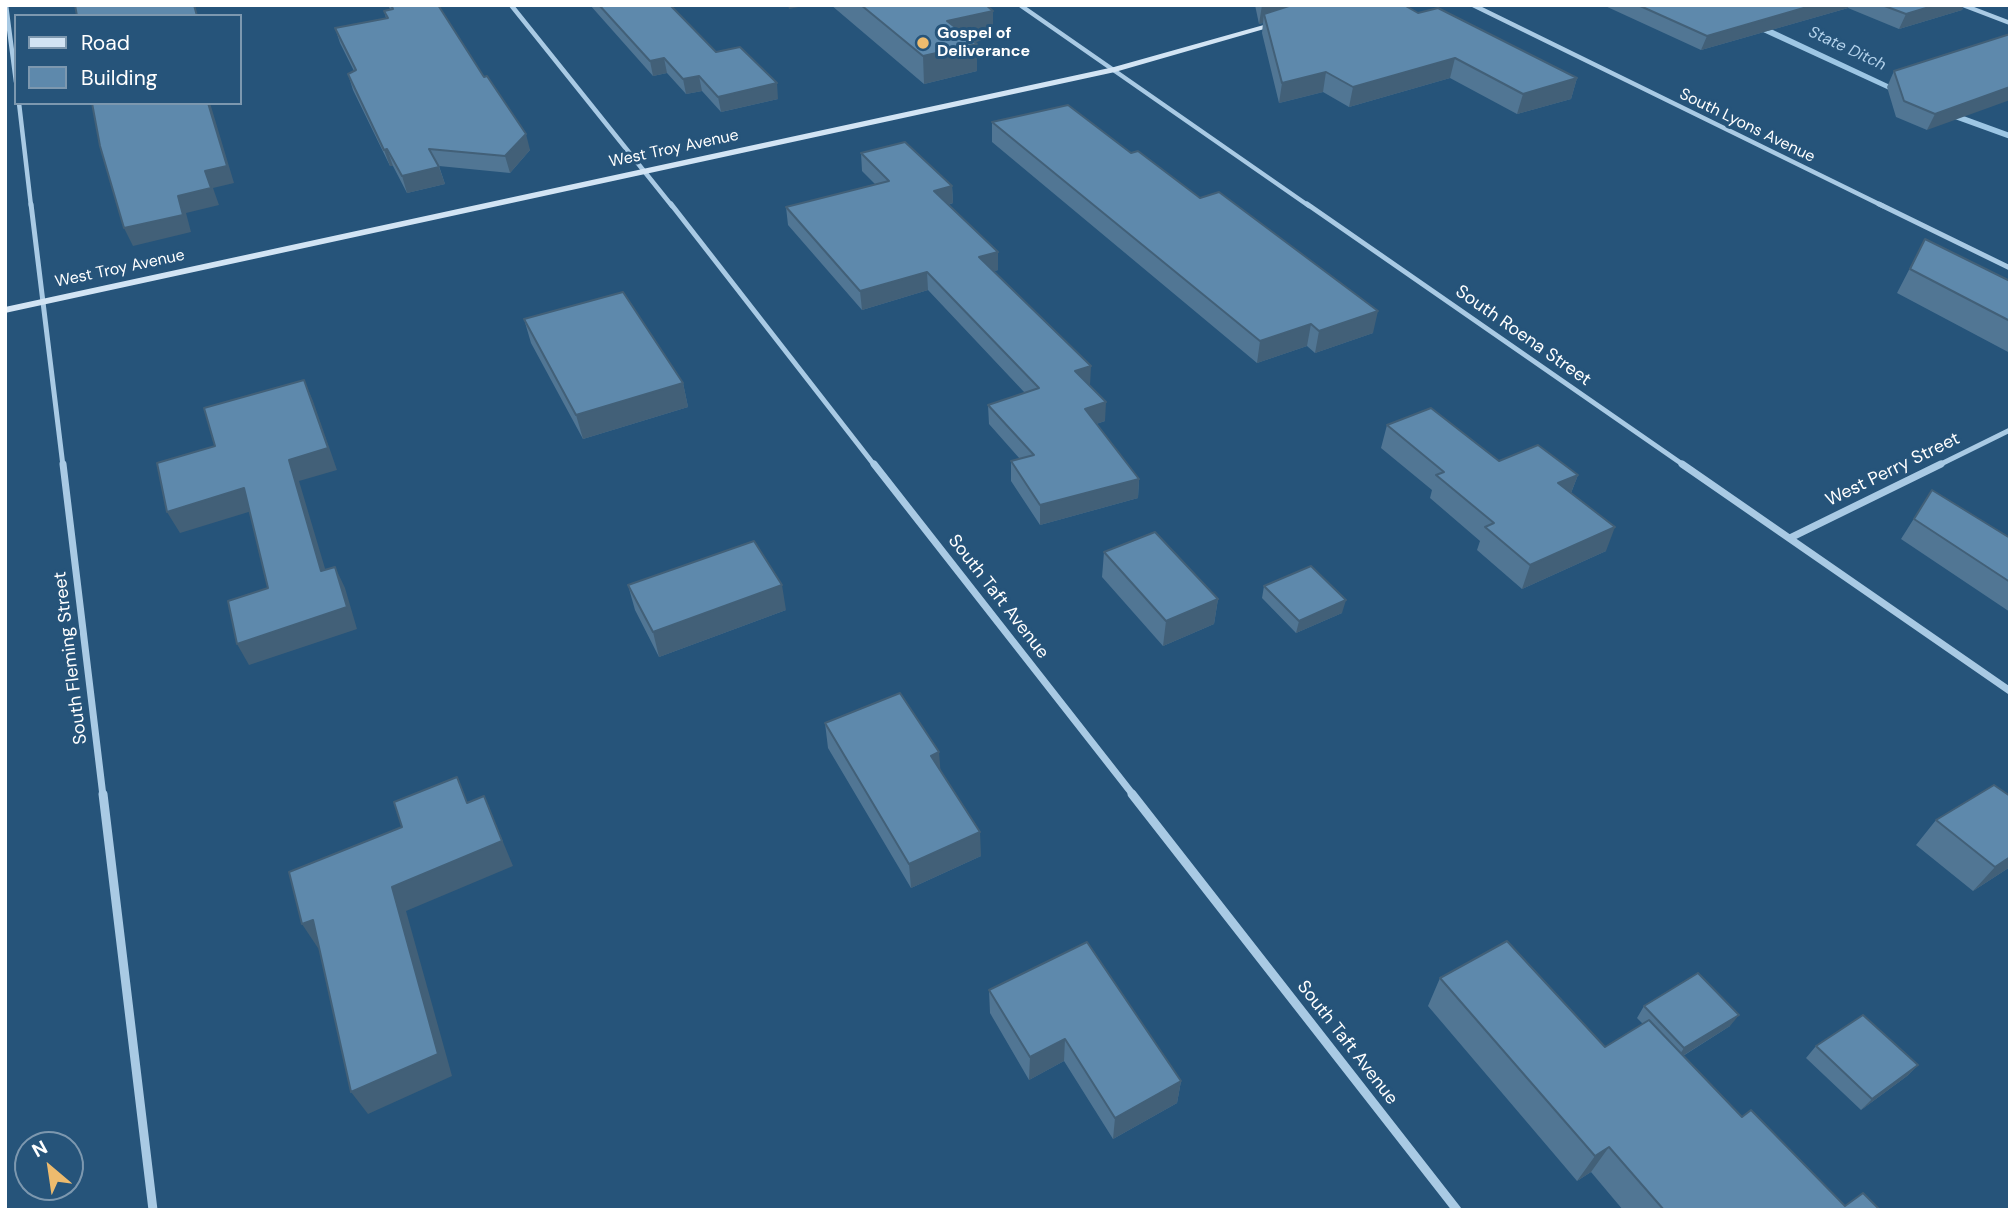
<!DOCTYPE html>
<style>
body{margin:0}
#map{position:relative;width:2015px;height:1215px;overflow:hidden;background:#26547a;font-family:"DM Sans",sans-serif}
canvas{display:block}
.frame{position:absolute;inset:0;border:7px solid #fff;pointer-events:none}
.legend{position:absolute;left:14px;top:14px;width:228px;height:91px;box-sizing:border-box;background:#26547a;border:2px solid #7d98af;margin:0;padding:9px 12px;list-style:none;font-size:21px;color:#fff}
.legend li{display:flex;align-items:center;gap:14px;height:35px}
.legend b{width:35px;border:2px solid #7d98af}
.north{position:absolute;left:14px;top:1131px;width:70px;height:70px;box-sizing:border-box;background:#26547a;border:2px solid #7d98af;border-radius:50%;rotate:331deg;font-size:19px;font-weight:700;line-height:28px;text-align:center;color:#fff}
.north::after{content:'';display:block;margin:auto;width:24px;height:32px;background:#edbb6e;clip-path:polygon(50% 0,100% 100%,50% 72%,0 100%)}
</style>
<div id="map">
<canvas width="2015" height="1215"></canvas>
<div class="frame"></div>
<ul class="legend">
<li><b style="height:9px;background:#d2e4f4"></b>Road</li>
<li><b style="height:19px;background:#5e89ac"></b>Building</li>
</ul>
<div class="north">N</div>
</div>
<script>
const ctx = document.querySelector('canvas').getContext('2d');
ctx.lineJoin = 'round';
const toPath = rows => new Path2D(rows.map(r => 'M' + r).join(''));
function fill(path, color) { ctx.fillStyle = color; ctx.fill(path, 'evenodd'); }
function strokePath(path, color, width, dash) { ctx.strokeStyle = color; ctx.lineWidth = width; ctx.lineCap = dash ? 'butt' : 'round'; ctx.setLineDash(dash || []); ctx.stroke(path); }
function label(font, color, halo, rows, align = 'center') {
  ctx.font = font + ' "DM Sans",sans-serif'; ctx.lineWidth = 6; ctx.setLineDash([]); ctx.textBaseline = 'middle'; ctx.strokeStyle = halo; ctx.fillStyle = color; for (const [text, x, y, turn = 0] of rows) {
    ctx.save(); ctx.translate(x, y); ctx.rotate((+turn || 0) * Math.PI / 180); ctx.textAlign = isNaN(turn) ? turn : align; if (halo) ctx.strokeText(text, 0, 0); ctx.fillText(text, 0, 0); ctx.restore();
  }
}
const stream = toPath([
 [1750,22,1756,22,1907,93,1900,95,1750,26,1750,22],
 [1941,110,1947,110,2010,133,2010,139,1941,114,1941,110]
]);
const streetFar3 = toPath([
 [6,5,16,82],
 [511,5,672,206],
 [1020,5,1309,206],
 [1473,5,1883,206],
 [1963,5,2010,23],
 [19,103,31,206]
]);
const streetFar2 = toPath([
 [31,204,63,466],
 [671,204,875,466],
 [1307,204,1685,466],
 [1879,204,2010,268],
 [1937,466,2010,430]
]);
const streetFar1 = toPath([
 [63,464,103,796],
 [874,464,1134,796],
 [1682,464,2010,691],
 [1790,538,1941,464]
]);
const street = toPath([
 [103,794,153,1210],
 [1132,794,1457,1210]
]);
const secondary = toPath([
 [1278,21,1285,23,1115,72,5,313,5,307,1114,67,1278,21]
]);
const wall = toPath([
 [388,5,438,5,530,150,510,173,439,166,445,184,407,193,393,166,390,166,353,90,348,74,354,71,340,43,335,28,386,18,384,11,390,9],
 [590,5,670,5,716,52,778,99,721,112,702,91,686,94,667,73,653,76],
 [831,5,986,5,993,11,993,38,974,42,977,44,977,71,924,84],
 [1255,5,1404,5,1418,13,1577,78,1571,99,1517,114,1450,78,1349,107,1323,92,1279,103,1262,33,1263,23,1259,24],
 [1603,5,1964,5,1962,10,1899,29,1848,8,1701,50],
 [2010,34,1927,130,1896,117,1887,87,1894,71],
 [992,122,1131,153,1373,333,1315,353,1307,346,1257,363,992,142],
 [861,153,952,186,953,203,948,205,998,270,994,271,1090,385,1105,421,1096,424,1139,479,1138,498,1040,525,1011,481,1011,461,1020,459,989,424,988,405,1025,393,928,290,862,310,788,225,786,207,875,184,862,171],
 [1925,239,2010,281,2010,353,1897,293],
 [524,319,683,383,688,407,583,439,531,343],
 [1387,425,1499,461,1578,475,1571,493,1606,551,1522,589,1477,550,1480,541,1430,498,1432,490,1381,448],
 [1932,490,2010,538,2010,612,1901,539],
 [1104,552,1218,599,1214,624,1163,646,1102,577],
 [628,585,786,610,659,657,635,610],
 [1264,586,1342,613,1296,633,1262,598],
 [825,723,981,856,911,888,828,748],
 [2010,796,2010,867,1973,891,1916,845,1936,820],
 [1440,978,1605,1047,1643,1024,1637,1018,1644,1006,1730,1026,1683,1056,1742,1117,1845,1206,1880,1210,1623,1210,1591,1172,1577,1181,1428,1006],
 [989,990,1181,1081,1177,1103,1113,1139,1064,1061,1029,1080,990,1013],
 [1816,1046,1918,1065,1907,1076,1861,1110,1806,1058]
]);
const shadedWall = toPath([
 [788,5,808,5,789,9],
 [1262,5,1325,5,1264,14,1263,23,1259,24],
 [1814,5,1849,5,1848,8,1701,50,1707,36],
 [1936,5,1964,5,1962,10,1899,29,1906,14],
 [993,11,993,38,948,48,947,21],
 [977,44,977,71,924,84,923,56],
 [664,58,667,73,653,76,650,61],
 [1455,58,1450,78,1349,107,1353,87],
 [1326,72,1323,92,1279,103,1282,83],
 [699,76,702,91,686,94,683,79],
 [1577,78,1571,99,1517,114,1523,94],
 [777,83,778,99,721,112,718,97],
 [2010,87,2010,100,1927,130,1935,114],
 [208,103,210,103,234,183,213,188,219,205,186,213,191,232,133,246,124,228,178,196,205,171],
 [526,134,530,150,510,173,505,156],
 [387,149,393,166,390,166,384,150],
 [439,167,445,184,407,193,402,176],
 [952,186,953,203,935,208,934,191],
 [998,252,998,270,980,276,979,257],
 [927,272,928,290,862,310,860,291],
 [1378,311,1373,333,1315,353,1319,331],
 [1311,324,1307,346,1257,363,1260,341],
 [1091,366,1090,385,1075,371],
 [304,380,313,401,337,470,299,481,332,592,321,571,289,460],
 [683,383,688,407,583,439,576,415],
 [1106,402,1105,421,1084,428,1085,409],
 [1578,475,1569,498,1558,483],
 [1139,479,1138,498,1040,525,1040,505],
 [244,488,255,510,180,533,167,512],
 [1615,527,1606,551,1522,589,1530,565],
 [335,567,345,588,357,629,249,665,237,644],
 [782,585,786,610,659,657,653,632],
 [1218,599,1214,624,1163,646,1166,621],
 [1346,600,1342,613,1296,633,1299,621],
 [939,752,941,777,931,756],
 [484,796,513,866,406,911,452,1076,368,1114,351,1092,392,887],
 [980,832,981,856,911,888,909,864],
 [2010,857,2010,867,1973,891,1995,867],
 [313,920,328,943,318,948,302,924],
 [1739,1015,1730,1026,1676,1060,1684,1048],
 [1065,1039,1064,1061,1029,1080,1030,1057],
 [1918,1065,1907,1076,1861,1110,1872,1099],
 [1181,1081,1177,1103,1113,1139,1115,1118],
 [1609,1147,1591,1172,1577,1181,1595,1156]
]);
const building = toPath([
 [75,5,194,5,197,16,77,16,75,5],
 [391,5,438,5,484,77,487,76,526,134,505,156,429,149,439,167,402,176,387,149,384,150,348,74,356,70,335,28,388,18,384,11,393,9,391,5],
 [599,5,670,5,716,52,740,47,777,83,718,97,699,76,683,79,664,58,650,61,599,5],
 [861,5,986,5,993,11,947,21,977,44,923,56,861,5],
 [1292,5,1404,5,1418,13,1438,8,1577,78,1523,94,1455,58,1353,87,1326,72,1282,83,1264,14,1292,5],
 [1638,5,1814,5,1707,36,1638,5],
 [1882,5,1936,5,1906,14,1882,5],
 [2010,34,2010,87,1935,114,1904,101,1894,71,2010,34],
 [92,103,208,103,227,166,205,171,211,188,178,196,183,215,124,228,100,146,92,103],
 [1068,105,1131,153,1138,151,1200,198,1219,192,1378,311,1319,331,1311,324,1260,341,992,122,1068,105],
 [905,142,952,186,934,191,998,252,979,257,1091,366,1075,371,1106,402,1085,409,1139,479,1040,505,1011,461,1034,455,988,405,1039,388,927,272,860,291,786,207,889,181,861,153,905,142],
 [1925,239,2010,281,2010,321,1910,269,1925,239],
 [623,292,683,383,576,415,524,319,623,292],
 [304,380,328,448,289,460,321,571,335,567,347,607,237,644,228,601,268,588,244,488,167,512,157,463,215,446,204,408,304,380],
 [1431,408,1499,461,1538,445,1578,475,1558,483,1615,527,1530,565,1485,527,1494,523,1436,475,1444,472,1387,425,1431,408],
 [1932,490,2010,538,2010,582,1914,519,1932,490],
 [1155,532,1218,599,1166,621,1104,552,1155,532],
 [754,541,782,585,653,632,628,585,754,541],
 [1311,566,1346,600,1299,621,1264,586,1311,566],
 [900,693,939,752,931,756,980,832,909,864,825,723,900,693],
 [457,777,467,803,484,796,502,841,392,887,438,1054,351,1092,313,920,302,924,289,872,402,827,394,802,457,777],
 [1994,785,2010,796,2010,857,1995,867,1936,820,1994,785],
 [1507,941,1605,1047,1649,1020,1742,1117,1751,1110,1845,1206,1863,1193,1880,1210,1664,1210,1609,1147,1595,1156,1440,978,1507,941],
 [1087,942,1181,1081,1115,1118,1065,1039,1030,1057,989,990,1087,942],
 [1698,973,1739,1015,1684,1048,1644,1006,1698,973],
 [1863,1015,1918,1065,1872,1099,1816,1046,1863,1015]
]);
const markers = [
 [923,43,7,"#edbb6e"]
];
const farPoinames = [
 ["Gospel of",937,34],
 ["Deliverance",937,52]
];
const farWaternames = [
 ["State Ditch",1847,49,25]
];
const farStreetnames = [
 ["South Lyons Avenue",1747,126,26],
 ["West Troy Avenue",674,149,-12],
 ["West Troy Avenue",120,269,-12]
];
const streetNames = [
 ["South Roena Street",1523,336,35],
 ["West Perry Street",1893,470,-26],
 ["South Taft Avenue",998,597,52],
 ["South Fleming Street",71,658,-97],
 ["South Taft Avenue",1347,1043,52]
];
fill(stream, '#9dc6e4');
strokePath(streetFar3, '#a9cae4', 4.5);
strokePath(streetFar2, '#a9cae4', 5);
strokePath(streetFar1, '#a9cae4', 7);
strokePath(street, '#a9cae4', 9);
fill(secondary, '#d2e4f4');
fill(wall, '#517694');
fill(shadedWall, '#426078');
fill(building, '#5e89ac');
strokePath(building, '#426078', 2);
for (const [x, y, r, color] of markers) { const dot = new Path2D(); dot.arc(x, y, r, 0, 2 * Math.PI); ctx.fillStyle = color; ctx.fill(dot); strokePath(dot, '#26547a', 2.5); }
label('bold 16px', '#fff', '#26547a', farPoinames, 'left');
label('italic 16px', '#b4d3ec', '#26547a', farWaternames);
label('16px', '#fff', '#26547a', farStreetnames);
label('18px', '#fff', '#26547a', streetNames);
</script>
